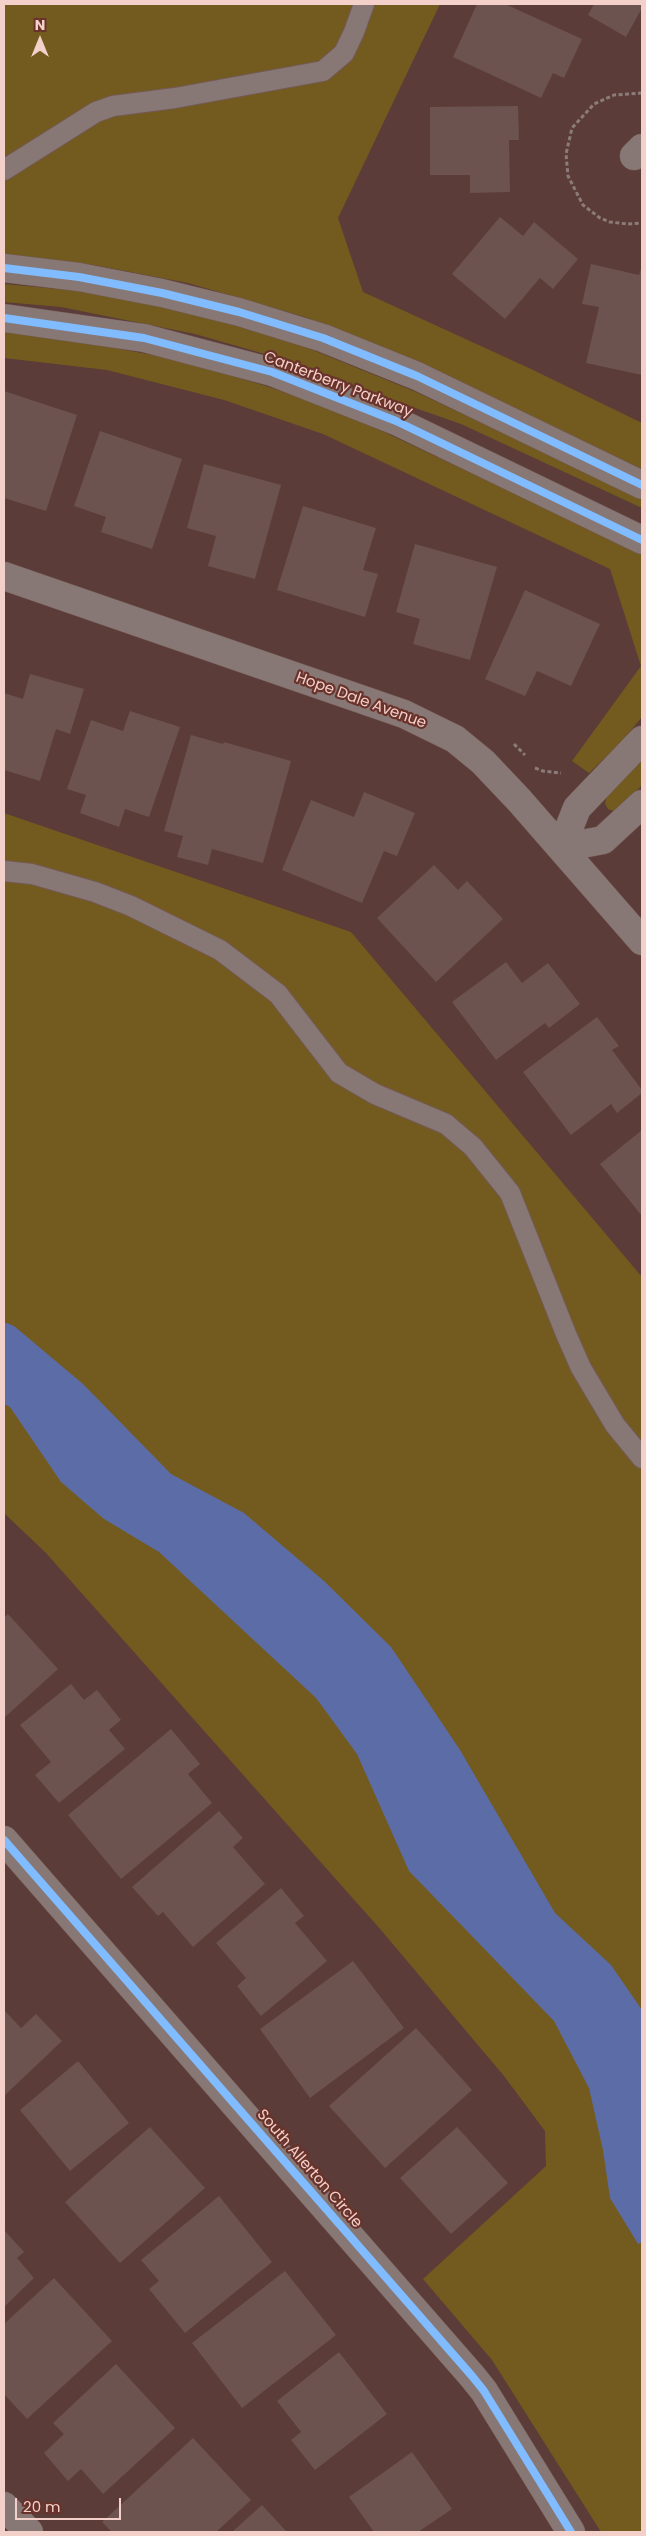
<!DOCTYPE html>
<style>
body{margin:0}
#map{position:relative;width:646px;height:2536px;overflow:hidden;background:#5b3c38;font-family:Poppins,sans-serif}
canvas{display:block}
.frame{position:absolute;inset:0;border:5px solid #f3d0ca;pointer-events:none}
.north{position:absolute;left:15px;top:15px;width:50px;height:50px;-webkit-text-stroke:4px #69322a;paint-order:stroke;rotate:0deg;font-size:14px;font-weight:700;line-height:20px;text-align:center;color:#f3d0ca}
.north::after{content:'';display:block;margin:auto;width:18px;height:22px;background:#f3d0ca;clip-path:polygon(50% 0,100% 100%,50% 72%,0 100%)}
.scale{position:absolute;left:15px;top:2498px;width:106px;height:22px;box-sizing:border-box;border:2px solid #f3d0ca;border-top:0;padding-left:6px;font-size:15px;line-height:18px;white-space:nowrap;color:#f3d0ca;-webkit-text-stroke:4px #69322a;paint-order:stroke}
</style>
<div id="map">
<canvas width="646" height="2536"></canvas>
<div class="frame"></div>
<div class="north">N</div>
<div class="scale">20 m</div>
</div>
<script>
const ctx = document.querySelector('canvas').getContext('2d');
ctx.lineJoin = 'round';
function fill(path, color) { ctx.fillStyle = color; ctx.fill(path, 'evenodd'); }
const toPath = rows => new Path2D(rows.map(r => 'M' + r).join(''));
function strokePath(path, color, width, dash) { ctx.strokeStyle = color; ctx.lineWidth = width; ctx.lineCap = dash ? 'butt' : 'round'; ctx.setLineDash(dash || []); ctx.stroke(path); }
function label(font, color, halo, rows, align = 'center') {
  ctx.font = font + ' Poppins,sans-serif'; ctx.lineWidth = 4.5; ctx.setLineDash([]); ctx.textBaseline = 'middle'; ctx.strokeStyle = halo; ctx.fillStyle = color; for (const [text, x, y, turn = 0] of rows) {
    ctx.save(); ctx.translate(x, y); ctx.rotate((+turn || 0) * Math.PI / 180); ctx.textAlign = isNaN(turn) ? turn : align; if (halo) ctx.strokeText(text, 0, 0); ctx.fillText(text, 0, 0); ctx.restore();
  }
}
const green = toPath([
 [4,4,440,4,338,218,363,292,531,369,642,423,642,469,398,353,305,317,188,283,94,265,4,254],
 [4,284,80,291,137,301,184,311,298,344,416,392,642,499,642,508,461,424,375,394,331,376,272,356,195,334,61,307,4,302],
 [4,331,89,343,173,359,266,386,326,407,382,431,642,554,642,717,620,743,589,773,572,761,641,666,610,569,323,434,224,400,107,370,4,358],
 [642,759,642,785,625,804,614,811,608,809,605,804,607,795],
 [4,813,351,932,642,1277,642,2532,601,2532,492,2360,423,2279,546,2166,545,2131,504,2076,381,1930,46,1553,4,1513]
]);
const water = toPath([
 [4,1322,14,1326,83,1384,171,1474,244,1513,324,1581,391,1647,460,1750,555,1913,611,1965,642,2010,642,2242,638,2244,610,2198,603,2150,589,2088,554,2021,409,1871,357,1754,316,1698,159,1552,104,1519,61,1482,10,1407,4,1404]
]);
const building = toPath([
 [477,4,505,4,582,39,564,78,553,73,541,98,453,57],
 [594,4,642,4,642,8,626,37,588,15],
 [518,106,519,140,509,140,510,192,470,193,470,175,430,175,430,107],
 [500,217,523,236,534,222,578,259,553,289,540,278,505,319,452,274],
 [591,264,639,275,642,266,642,375,586,363,599,307,582,304],
 [4,391,77,415,46,511,4,498],
 [100,431,182,459,152,549,101,532,106,517,74,506],
 [204,464,281,485,255,579,208,566,216,536,187,528],
 [303,506,376,528,363,570,378,574,365,617,277,590],
 [415,544,497,567,470,660,413,644,420,619,396,612],
 [525,590,600,624,571,686,537,671,525,696,485,679],
 [30,674,84,689,70,734,56,729,40,781,4,770,4,693,23,699],
 [130,711,180,727,149,817,125,809,119,827,80,813,86,795,67,789,91,720,123,731],
 [191,735,223,744,224,742,291,761,263,863,212,849,208,865,177,857,183,836,164,831],
 [364,792,415,813,397,856,384,851,362,903,282,870,311,800,354,817],
 [434,865,458,890,467,881,503,919,436,982,377,918],
 [506,962,522,983,548,963,580,1004,549,1028,545,1023,496,1060,452,1002],
 [597,1017,619,1046,612,1050,642,1090,642,1093,617,1113,611,1104,571,1135,523,1072],
 [642,1130,642,1216,600,1164],
 [8,1614,58,1669,4,1718,4,1618],
 [71,1684,84,1700,97,1690,121,1720,109,1730,125,1749,59,1803,35,1775,51,1762,20,1725],
 [171,1729,200,1764,188,1774,212,1803,121,1879,68,1815],
 [219,1811,243,1838,233,1847,265,1884,193,1947,163,1912,158,1916,132,1887],
 [281,1888,304,1916,295,1923,327,1961,261,2016,237,1986,246,1978,216,1943],
 [353,1961,404,2028,310,2098,260,2029],
 [4,2010,21,2028,36,2014,62,2041,4,2096],
 [416,2028,472,2090,385,2168,329,2106],
 [78,2061,129,2123,70,2171,20,2110],
 [150,2127,205,2188,120,2263,65,2202],
 [457,2127,508,2183,451,2234,400,2178],
 [219,2196,272,2262,185,2333,149,2289,159,2281,141,2260],
 [4,2230,24,2252,17,2258,34,2278,4,2307],
 [285,2271,336,2335,242,2408,192,2343],
 [54,2278,112,2341,27,2419,4,2394,4,2324],
 [339,2352,387,2414,315,2470,291,2440,301,2432,277,2401],
 [116,2364,175,2428,103,2494,81,2469,68,2481,44,2453,64,2434,53,2423],
 [193,2438,251,2500,216,2532,112,2532,102,2522],
 [412,2452,452,2509,418,2532,374,2532,349,2497],
 [262,2505,287,2532,232,2532]
]);
const path = toPath([
 [642,93,614,95,594,104,572,128,566,154,568,176,583,205,600,218,610,222,627,224,642,223],
 [514,744,525,755],
 [535,768,543,771,561,773]
]);
const service = toPath([
 [4,170,96,112,113,106,175,98,323,71,344,53,354,32,364,4],
 [4,871,32,874,95,892,131,906,220,950,278,994,339,1073,375,1094,446,1124,473,1147,510,1193,566,1334,581,1368,615,1425,642,1458]
]);
const minor = toPath([
 [634,156,642,148],
 [4,576,404,714,455,739,483,762,519,800,642,941],
 [561,848,577,808,642,740],
 [561,848,603,840,642,804],
 [4,1840,472,2376,484,2391,571,2532],
 [4,2506,29,2532]
]);
const tertiary = toPath([
 [4,268,79,277,162,293,239,312,323,338,417,376,642,485],
 [4,318,144,338,272,372,396,421,642,540]
]);
const cycleway = toPath([
 [4,268,79,277,162,293,239,312,323,338,417,376,642,485],
 [4,318,144,338,272,372,396,421,642,540],
 [4,1840,472,2376,484,2391,571,2532]
]);
const streetNames = [
 ["Canterberry Parkway",338,385,21],
 ["Hope Dale Avenue",361,701,20],
 ["South Allerton Circle",309,2169,49]
];
fill(green, '#735b1f');
fill(water, '#5c6ca6');
fill(building, '#6c534f');
strokePath(service, '#745955', 22);
strokePath(minor, '#745955', 29);
strokePath(tertiary, '#745955', 29);
strokePath(path, '#8c7c79', 3, [4, 2.5]);
strokePath(service, '#877876', 20);
strokePath(minor, '#877876', 28);
strokePath(tertiary, '#877876', 28);
strokePath(cycleway, '#80bcff', 8);
label('15px', '#f3d0ca', '#69322a', streetNames);
</script>
